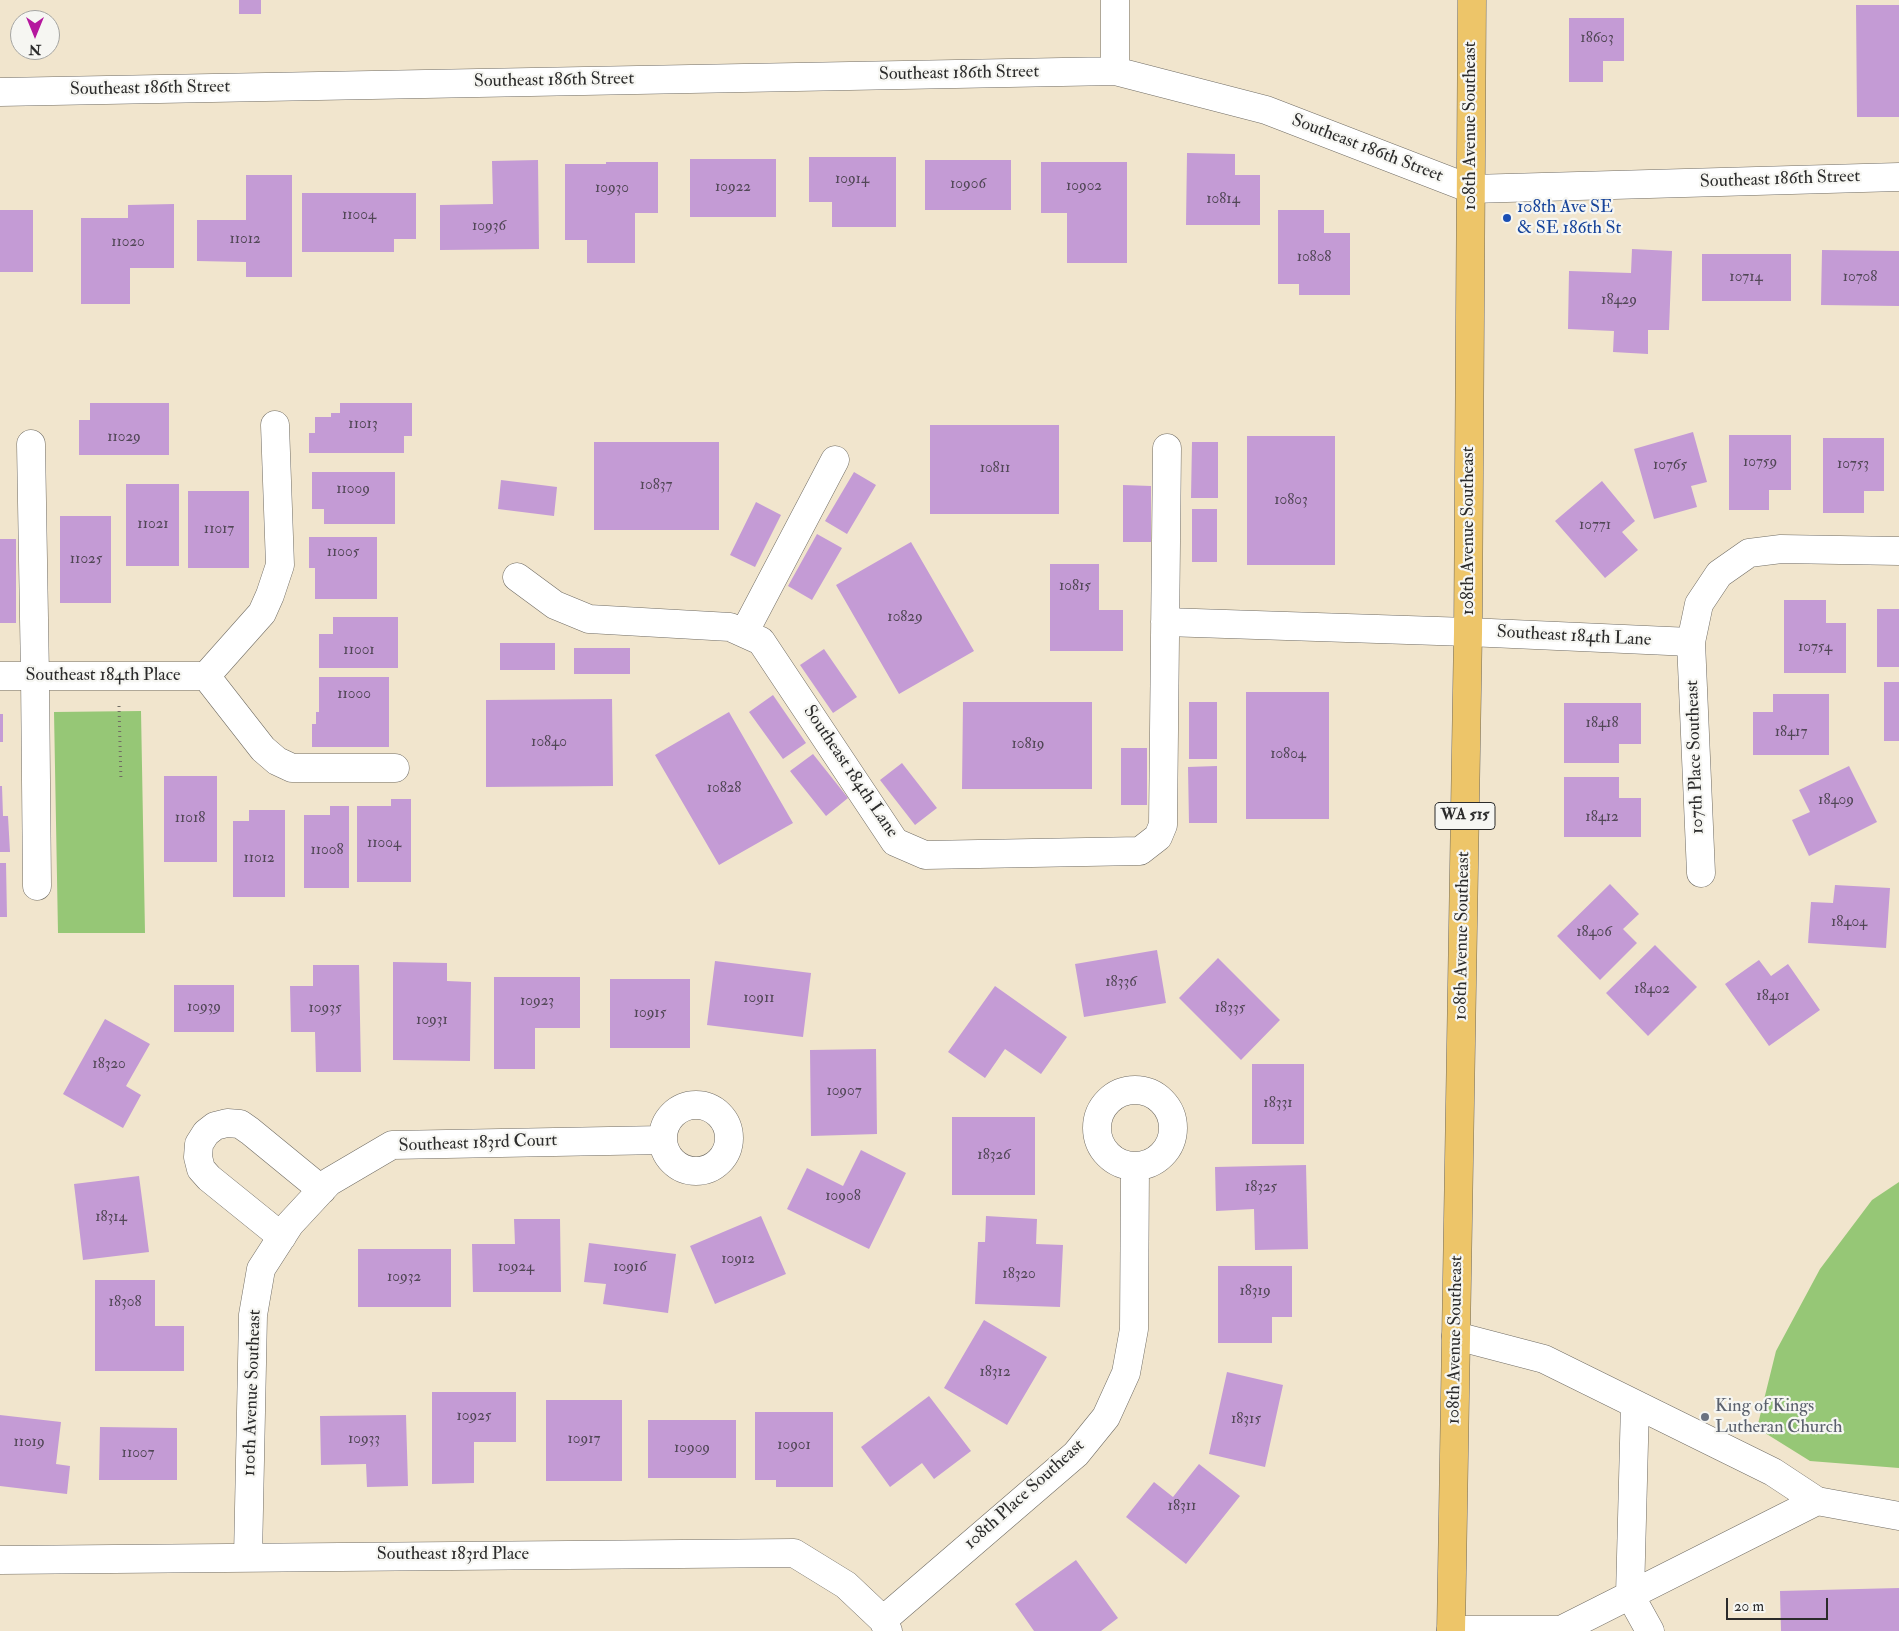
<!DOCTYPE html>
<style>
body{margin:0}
#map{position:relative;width:1899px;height:1631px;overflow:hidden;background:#f1e5cd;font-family:"IM FELL Double Pica",serif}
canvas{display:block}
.north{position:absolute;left:10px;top:10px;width:50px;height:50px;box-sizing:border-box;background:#f6f6f2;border:1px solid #a5a5a2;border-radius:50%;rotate:180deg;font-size:14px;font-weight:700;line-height:20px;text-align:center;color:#2b2b2b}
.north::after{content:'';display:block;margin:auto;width:18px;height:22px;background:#b5179e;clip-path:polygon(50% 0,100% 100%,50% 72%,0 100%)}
.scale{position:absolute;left:1726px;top:1598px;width:102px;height:22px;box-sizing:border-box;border:2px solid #2b2b2b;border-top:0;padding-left:6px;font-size:15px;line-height:18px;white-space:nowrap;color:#2b2b2b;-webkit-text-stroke:4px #f6f6f2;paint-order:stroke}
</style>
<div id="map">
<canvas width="1899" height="1631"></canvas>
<div class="north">N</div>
<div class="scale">20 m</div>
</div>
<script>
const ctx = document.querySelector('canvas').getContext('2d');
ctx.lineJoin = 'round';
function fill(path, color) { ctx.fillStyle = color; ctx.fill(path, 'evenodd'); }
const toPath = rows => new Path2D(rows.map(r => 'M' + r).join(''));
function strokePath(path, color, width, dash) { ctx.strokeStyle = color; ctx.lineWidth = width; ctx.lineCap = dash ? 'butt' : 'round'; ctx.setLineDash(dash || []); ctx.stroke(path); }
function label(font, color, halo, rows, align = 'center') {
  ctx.font = font + ' "IM FELL Double Pica",serif'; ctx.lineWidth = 4.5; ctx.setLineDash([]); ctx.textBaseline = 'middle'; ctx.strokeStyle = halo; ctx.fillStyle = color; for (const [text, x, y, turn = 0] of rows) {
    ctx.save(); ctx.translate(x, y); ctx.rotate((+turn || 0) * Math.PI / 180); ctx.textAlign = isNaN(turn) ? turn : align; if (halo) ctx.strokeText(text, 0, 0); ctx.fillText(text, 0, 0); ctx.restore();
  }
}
const green = toPath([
 [141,711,145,933,58,933,54,712],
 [1899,1182,1899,1468,1810,1461,1757,1428,1776,1351,1820,1269,1872,1200]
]);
const building = toPath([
 [239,0,261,0,261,14,239,14],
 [1856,5,1899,5,1899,117,1857,117],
 [1569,18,1624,18,1624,61,1603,61,1603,82,1569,82],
 [1187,153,1235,154,1235,175,1260,175,1260,225,1186,225],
 [809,157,896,157,896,227,832,227,832,202,809,202],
 [690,159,776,159,776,217,690,217],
 [538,160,539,249,440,250,440,205,493,204,492,161],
 [925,160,1011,160,1011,210,925,210],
 [606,162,658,162,658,213,635,213,635,263,587,263,587,240,565,240,565,164,606,164],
 [1041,162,1127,162,1127,263,1067,263,1067,213,1041,213],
 [246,175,292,175,292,277,246,277,246,262,197,261,197,220,246,220],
 [302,193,416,193,416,239,394,239,394,252,302,252],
 [174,204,174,268,130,268,130,304,81,304,81,218,128,218,128,205],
 [0,210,33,210,33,272,0,272],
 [1278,210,1324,210,1324,233,1350,233,1350,295,1299,295,1299,284,1278,284],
 [1632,249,1672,251,1669,330,1648,330,1648,354,1613,352,1614,331,1568,329,1569,271,1631,273],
 [1822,250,1899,251,1899,306,1821,305],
 [1702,254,1791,254,1791,301,1702,301],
 [90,403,169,403,169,455,79,455,79,420,90,420],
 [340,403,412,403,412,436,404,436,404,453,309,453,309,433,315,433,315,417,331,417,331,413,340,413],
 [930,425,1059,425,1059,514,930,514],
 [1693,432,1707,482,1691,486,1697,507,1654,519,1634,449],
 [1729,435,1791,435,1791,490,1769,490,1769,510,1729,510],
 [1247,436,1335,436,1335,565,1247,565],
 [1823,438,1884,438,1884,491,1864,491,1864,513,1823,513],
 [594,442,719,442,719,530,594,530],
 [1192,442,1218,442,1218,498,1191,498],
 [312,472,395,472,395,524,324,524,324,509,312,509],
 [854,472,876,485,847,534,825,521],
 [501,480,557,487,554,516,498,509],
 [1602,481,1635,521,1622,532,1638,550,1605,578,1555,521],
 [126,484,179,484,179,566,126,566],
 [1123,485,1151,486,1151,542,1123,542],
 [188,491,249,491,249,568,188,568],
 [756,502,781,515,755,567,730,555],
 [1192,509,1217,509,1217,562,1192,562],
 [60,516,111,516,111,603,60,603],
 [817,534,842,548,812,600,788,586],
 [309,537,377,537,377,599,315,599,315,568,309,568],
 [0,539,16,539,16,623,0,623],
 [911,542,974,651,899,694,836,585],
 [1050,564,1099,564,1099,610,1123,610,1123,651,1050,651],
 [1784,600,1826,600,1826,623,1846,623,1846,673,1784,673],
 [1877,609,1899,609,1899,667,1877,667],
 [333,617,398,617,398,668,319,668,319,634,333,634],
 [500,643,555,643,555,670,500,670],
 [574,648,630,648,630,674,574,674],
 [824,649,857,697,833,713,800,665],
 [319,677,389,677,389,747,312,747,312,724,316,724,316,712,319,712],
 [1884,682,1899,682,1899,741,1884,741],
 [1246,692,1329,692,1329,819,1246,819],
 [1773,694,1829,694,1829,755,1753,755,1753,712,1773,712],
 [773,695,806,743,783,759,749,712],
 [612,699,613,786,486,787,486,700],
 [963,702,1092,702,1092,789,962,789],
 [1189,702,1217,702,1217,759,1189,759],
 [1564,703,1641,703,1641,744,1619,744,1619,763,1564,763],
 [729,712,793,823,719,865,655,755],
 [0,714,3,714,3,742,0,742],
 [1121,748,1147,748,1147,805,1121,805],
 [813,754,848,798,826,816,790,771],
 [902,763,937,808,915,825,880,780],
 [1217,766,1217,823,1189,823,1188,767],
 [1849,766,1877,822,1809,856,1792,820,1810,812,1799,790],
 [164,776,217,776,217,862,164,862],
 [1564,777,1619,777,1619,798,1641,798,1641,837,1564,837],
 [0,786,2,786,3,816,8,816,10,852,0,852],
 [391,799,411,799,411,882,357,882,357,806,391,806],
 [330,806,349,806,349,888,304,888,304,815,330,815],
 [249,810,285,810,285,897,233,897,233,821,249,821],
 [0,863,6,863,7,917,0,917],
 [1610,884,1639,914,1623,929,1637,943,1600,980,1557,936],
 [1835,885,1890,888,1886,948,1808,943,1811,902,1833,903],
 [1655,945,1697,987,1648,1036,1606,993],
 [1157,950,1166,1003,1084,1017,1075,964],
 [1218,958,1280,1020,1241,1060,1179,998],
 [1759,960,1771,976,1788,964,1820,1010,1769,1046,1725,984],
 [715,961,811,973,803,1037,707,1025],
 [393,962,447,963,447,981,471,982,470,1061,393,1060],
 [313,965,359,965,361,1072,316,1072,315,1032,291,1032,290,986,313,986],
 [494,977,580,977,580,1028,535,1028,535,1069,494,1069],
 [610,979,690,979,690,1048,610,1048],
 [174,985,234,985,234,1032,174,1032],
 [995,986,1067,1037,1041,1074,1005,1049,985,1078,948,1052],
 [105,1019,150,1044,126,1086,141,1095,123,1128,63,1094],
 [876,1049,877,1134,811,1136,810,1050],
 [1252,1064,1304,1064,1304,1144,1252,1144],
 [952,1117,1035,1117,1035,1195,952,1195],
 [861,1150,906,1173,869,1249,787,1209,807,1168,843,1186],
 [1306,1165,1308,1249,1255,1250,1254,1209,1216,1211,1215,1167],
 [139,1176,149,1252,83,1260,74,1184],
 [761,1216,786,1274,715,1304,690,1246],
 [986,1216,1037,1219,1036,1244,1063,1245,1060,1307,975,1304,978,1242,985,1242],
 [514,1219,560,1219,561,1292,473,1292,472,1244,515,1244],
 [589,1243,676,1254,668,1313,603,1304,606,1284,584,1282],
 [358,1249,451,1249,451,1307,358,1307],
 [1218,1266,1292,1266,1292,1317,1272,1317,1272,1343,1218,1343],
 [95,1280,155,1280,155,1326,184,1326,184,1371,95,1371],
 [984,1320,1047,1357,1007,1425,944,1388],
 [1227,1372,1283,1385,1265,1467,1209,1454],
 [432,1392,516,1392,516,1442,474,1442,474,1483,432,1484],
 [929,1396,971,1451,934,1479,922,1463,890,1487,861,1447],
 [546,1400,622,1400,622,1481,546,1481],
 [755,1412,833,1412,833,1487,776,1487,776,1480,755,1480],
 [0,1415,61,1422,56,1464,70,1466,67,1494,0,1486],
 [406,1415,408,1486,367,1487,366,1464,321,1465,320,1416],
 [648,1420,736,1420,736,1478,648,1478],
 [100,1427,177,1428,177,1480,99,1480],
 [1199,1464,1240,1496,1186,1564,1126,1517,1154,1482,1173,1497],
 [1076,1560,1118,1618,1101,1631,1034,1631,1015,1604],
 [1899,1588,1899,1631,1781,1631,1780,1591]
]);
const path = toPath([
 [119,706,121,781]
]);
const minor = toPath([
 [1115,0,1115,71],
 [0,92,1115,71,1266,110,1471,189,1899,177],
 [275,425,280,565,270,595,262,613,206,676,263,749,277,761,292,768,395,768],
 [31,444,35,676,37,886],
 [517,577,555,605,589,619,730,627,761,641,895,842,925,855,1140,851,1158,837,1163,825,1167,448],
 [1165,622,1468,632,1691,642],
 [744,633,835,460],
 [0,676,206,676],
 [1701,873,1691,642,1699,604,1719,574,1749,553,1781,549,1899,551],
 '1097 1128a38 38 0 1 1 76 0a38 38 0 1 1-76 0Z',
 '663 1138a33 33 0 1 1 66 0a33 33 0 1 1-66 0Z',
 [282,1237,209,1178,201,1169,198,1157,199,1144,206,1133,215,1126,227,1123,240,1124,250,1131,322,1190],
 [1635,1404,1630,1595,1650,1631],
 [1817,1501,1899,1516],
 [248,1557,253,1315,261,1269,290,1224,329,1182,392,1145,663,1140],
 [0,1560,794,1553,846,1585,883,1620,888,1631],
 [883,1620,1076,1454,1106,1417,1126,1373,1134,1329,1135,1166],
 [1451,1630,1561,1630,1817,1501,1773,1472,1544,1359,1456,1336]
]);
const major = toPath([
 [1451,1631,1468,632,1472,0]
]);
const markers = [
 [1507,218,5,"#1a4fb4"],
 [1705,1417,5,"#6b7280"]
];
const numberNames = [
 ["18603",1597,39],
 ["10914",852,180],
 ["10906",968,185],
 ["10902",1084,187],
 ["10922",733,188],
 ["10930",612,189],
 ["10814",1223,200],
 ["11004",359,216],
 ["10936",489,227],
 ["11012",245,240],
 ["11020",128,243],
 ["10808",1314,258],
 ["10714",1746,278],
 ["10708",1860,278],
 ["18429",1619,301],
 ["11013",363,425],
 ["11029",124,438],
 ["10759",1760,463],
 ["10753",1853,465],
 ["10765",1670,466],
 ["10811",995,469],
 ["10837",656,486],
 ["11009",353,490],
 ["10803",1291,501],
 ["11021",153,525],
 ["10771",1595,526],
 ["11017",219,530],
 ["11005",343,553],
 ["11025",86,560],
 ["10815",1075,587],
 ["10829",905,618],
 ["10754",1815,648],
 ["11001",359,651],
 ["11000",354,695],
 ["18418",1602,724],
 ["18417",1791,733],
 ["10840",549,743],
 ["10819",1028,745],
 ["10804",1288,755],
 ["10828",724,789],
 ["18409",1836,801],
 ["18412",1602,818],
 ["11018",190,819],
 ["11004",384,844],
 ["11008",327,851],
 ["11012",259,859],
 ["18404",1849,923],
 ["18406",1594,933],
 ["18336",1121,983],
 ["18402",1652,990],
 ["18401",1773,997],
 ["10911",759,999],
 ["10923",537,1002],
 ["10939",204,1008],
 ["10935",325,1009],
 ["18335",1230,1009],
 ["10915",650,1014],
 ["10931",432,1021],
 ["18320",109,1065],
 ["10907",844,1092],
 ["18331",1278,1104],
 ["18326",994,1156],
 ["18325",1261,1188],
 ["10908",843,1197],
 ["18314",111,1218],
 ["10912",738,1260],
 ["10924",516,1268],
 ["10916",630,1268],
 ["18320",1019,1275],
 ["10932",404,1278],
 ["18319",1255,1292],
 ["18308",125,1303],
 ["18312",995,1373],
 ["10925",474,1417],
 ["18315",1246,1420],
 ["10933",364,1440],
 ["10917",584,1440],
 ["11019",29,1443],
 ["10901",794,1446],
 ["10909",692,1449],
 ["11007",138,1454],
 ["18311",1182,1507]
];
const shields = [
 [1465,816,60]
];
const shieldNames = [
 ["WA 515",1465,816]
];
const streetNames = [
 ["Southeast 186th Street",959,74,-1],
 ["Southeast 186th Street",554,81,-1],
 ["Southeast 186th Street",150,89,-1],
 ["108th Avenue Southeast",1471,126,-90],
 ["Southeast 186th Street",1367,149,21],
 ["Southeast 186th Street",1780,180,-2],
 ["108th Avenue Southeast",1469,531,-90],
 ["Southeast 184th Lane",1574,637,3],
 ["Southeast 184th Place",103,676],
 ["107th Place Southeast",1696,757,-92],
 ["Southeast 184th Lane",850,772,56],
 ["108th Avenue Southeast",1463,936,-89],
 ["Southeast 183rd Court",478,1144,-2],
 ["108th Avenue Southeast",1456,1340,-89],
 ["110th Avenue Southeast",253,1393,-88],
 ["108th Place Southeast",1025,1495,-42],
 ["Southeast 183rd Place",453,1555]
];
const transitNames = [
 ["108th Ave SE",1517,208],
 ["& SE 186th St",1517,229]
];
const worshipNames = [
 ["King of Kings",1715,1407],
 ["Lutheran Church",1715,1428]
];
fill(green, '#96c776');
fill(building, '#c49bd5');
strokePath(minor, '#706c64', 29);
strokePath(major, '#706c64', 29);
strokePath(path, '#706c64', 3, [1, 4]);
strokePath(minor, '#fff', 28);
strokePath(major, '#edc569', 28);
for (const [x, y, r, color] of markers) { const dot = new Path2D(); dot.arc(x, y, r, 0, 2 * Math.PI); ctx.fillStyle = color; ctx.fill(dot); strokePath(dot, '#f6f6f2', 2); }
label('15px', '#514756', null, numberNames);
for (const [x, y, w] of shields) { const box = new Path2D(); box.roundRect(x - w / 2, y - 13.5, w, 27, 4); ctx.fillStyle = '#f6f6f2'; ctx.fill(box); strokePath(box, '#2b2b2b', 1); }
label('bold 16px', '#2b2b2b', null, shieldNames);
label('18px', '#2b2b2b', '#f6f6f2', streetNames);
label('18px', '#164399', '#f6f6f2', transitNames, 'left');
label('18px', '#5b616d', '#f6f6f2', worshipNames, 'left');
</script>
